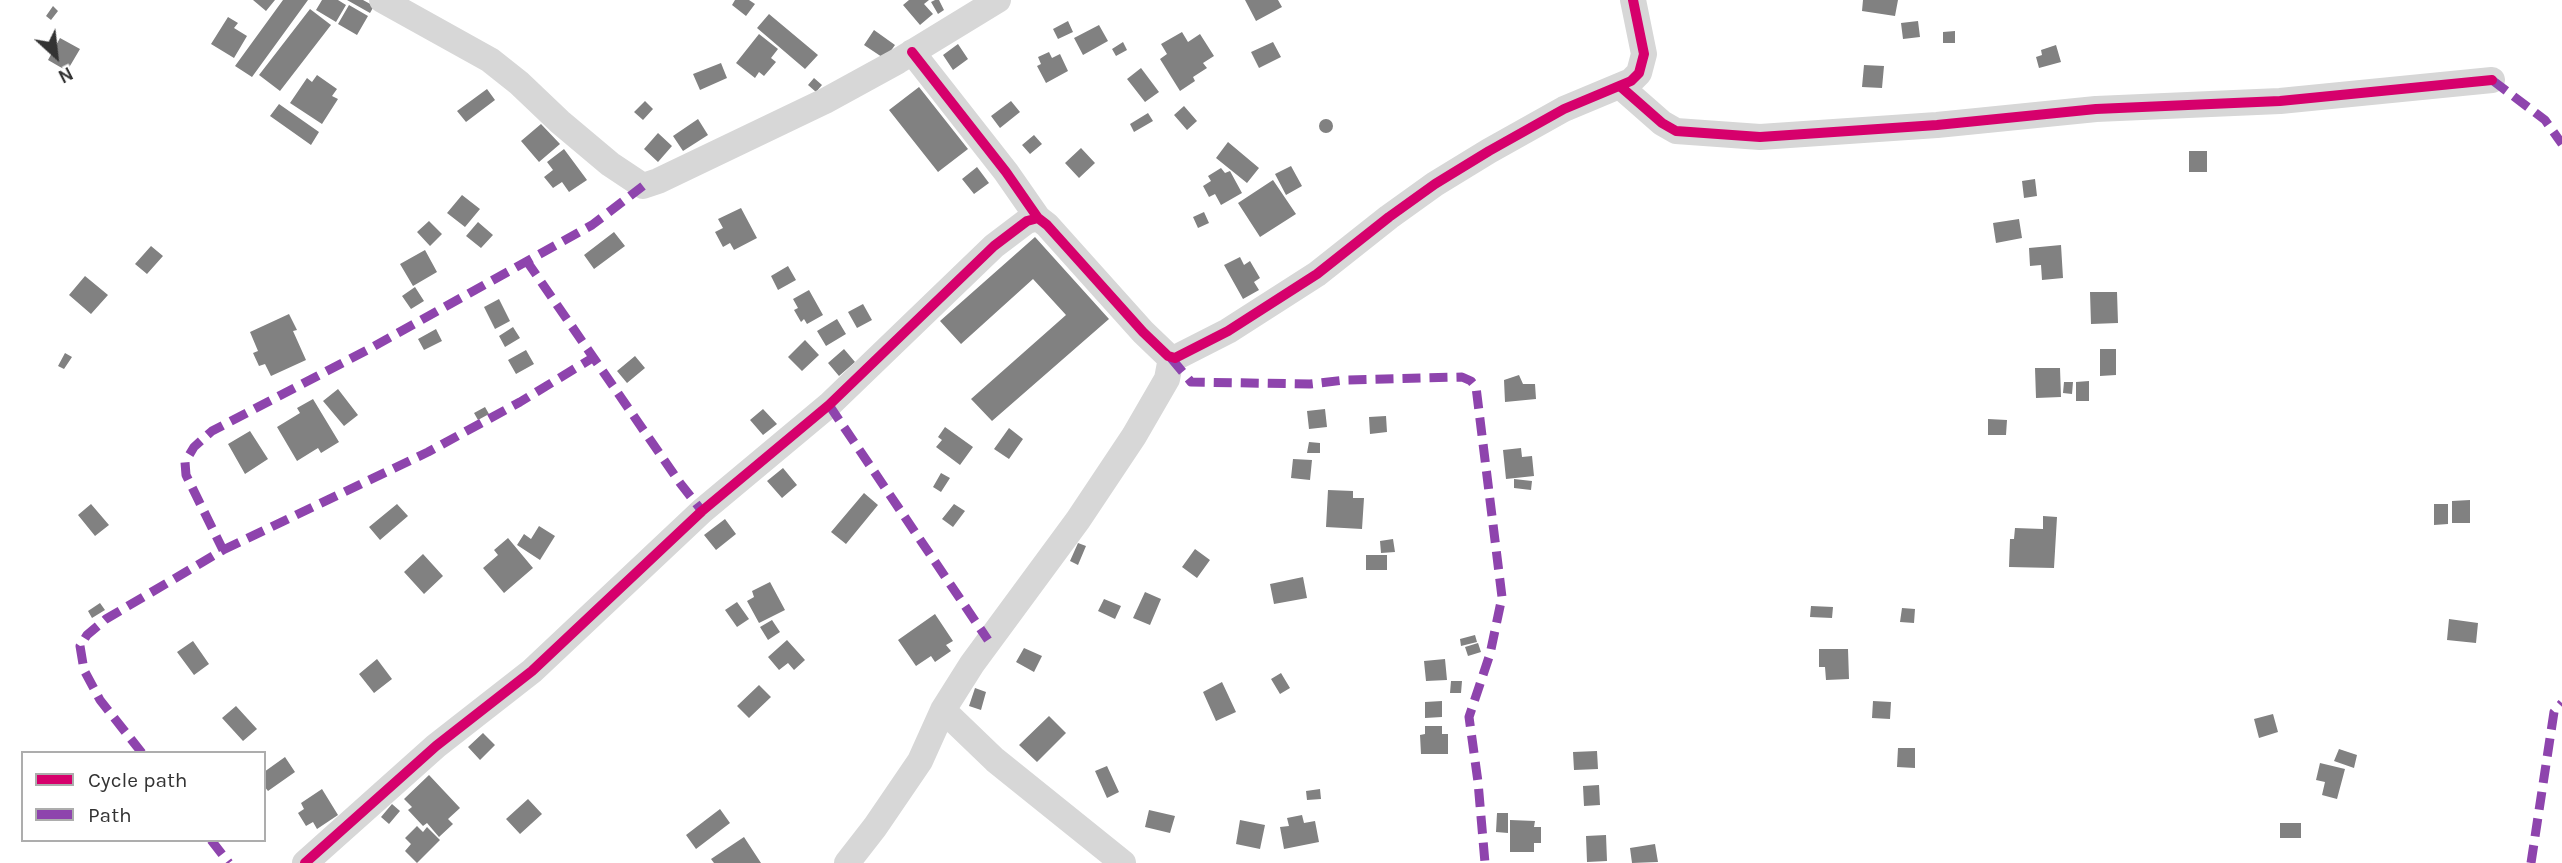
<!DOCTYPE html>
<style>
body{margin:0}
#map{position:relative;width:2562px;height:863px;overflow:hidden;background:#fff;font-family:Karla,sans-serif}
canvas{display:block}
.legend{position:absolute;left:21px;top:751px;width:245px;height:91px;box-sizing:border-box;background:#fff;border:2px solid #adadad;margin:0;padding:9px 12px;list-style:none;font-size:21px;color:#333}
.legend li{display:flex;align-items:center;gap:14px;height:35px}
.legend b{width:35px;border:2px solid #adadad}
.north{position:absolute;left:21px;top:21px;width:70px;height:70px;-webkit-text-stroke:5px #fff;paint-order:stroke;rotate:153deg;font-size:19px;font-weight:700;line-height:28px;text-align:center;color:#333}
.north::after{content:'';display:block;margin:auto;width:24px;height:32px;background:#333;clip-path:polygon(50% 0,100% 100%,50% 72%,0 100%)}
</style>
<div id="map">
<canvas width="2562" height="863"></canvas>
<ul class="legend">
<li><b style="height:9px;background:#d6006c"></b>Cycle path</li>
<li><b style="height:9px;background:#8e44ad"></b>Path</li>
</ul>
<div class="north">N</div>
</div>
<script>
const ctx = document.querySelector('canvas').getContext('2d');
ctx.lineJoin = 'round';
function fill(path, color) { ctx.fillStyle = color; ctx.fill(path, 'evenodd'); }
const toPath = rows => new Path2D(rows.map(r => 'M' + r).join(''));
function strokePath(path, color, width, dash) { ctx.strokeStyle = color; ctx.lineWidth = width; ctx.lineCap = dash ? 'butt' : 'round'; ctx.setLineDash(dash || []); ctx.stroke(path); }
const building = toPath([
 [253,0,275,0,266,11],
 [283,0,308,0,252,77,235,66],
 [322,0,338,0,346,5,336,22,316,10],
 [347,0,363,0,374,6,370,13],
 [735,0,749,0,755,4,746,16,732,5],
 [909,0,929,0,924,4,933,14,920,25,903,5],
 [935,0,939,0,944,10,938,14,931,2],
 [1245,0,1278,0,1282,7,1256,21],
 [1863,0,1898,0,1895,16,1862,11],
 [349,5,368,16,357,35,338,24],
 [53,6,58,11,51,20,46,16],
 [310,9,331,25,280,91,259,75],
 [769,14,818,55,805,69,757,28],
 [228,17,238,23,234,28,247,36,234,58,211,44],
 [1068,21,1073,32,1058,39,1053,29],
 [1918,21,1920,37,1903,39,1901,23],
 [1099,25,1108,41,1083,55,1074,38],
 [874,30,895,45,885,59,864,45],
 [1955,31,1955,43,1943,43,1943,32],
 [1182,32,1188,42,1200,34,1214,56,1203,63,1207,68,1193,77,1195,81,1180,91,1160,59,1167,54,1161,44],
 [759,34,778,49,771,58,776,62,764,76,759,72,755,78,736,63],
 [60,38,80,49,67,71,48,60],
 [1123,42,1127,50,1116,56,1112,49],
 [1273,42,1281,57,1259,68,1251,52],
 [958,44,968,59,953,70,943,55],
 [2056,45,2061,62,2039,68,2036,57,2042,55,2041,50],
 [1049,52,1052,58,1060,54,1068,71,1046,83,1037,66,1041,64,1038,57],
 [721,63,727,78,700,90,693,74],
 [1864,65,1884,66,1882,88,1862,87],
 [1141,68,1159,92,1145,102,1127,79],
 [317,75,337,89,332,96,338,99,322,124,290,103,307,78,312,82],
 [814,78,822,85,816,92,808,85],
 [919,87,968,149,938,172,889,110],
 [487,89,495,100,466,122,457,111],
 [645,101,653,109,643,120,634,112],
 [1011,101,1020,112,1000,128,991,116],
 [279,104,319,132,311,145,270,116],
 [1184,106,1197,121,1187,130,1174,115],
 [1148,113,1153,121,1134,132,1130,124],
 '1319 126a7 7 0 1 1 14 0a7 7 0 1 1-14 0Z',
 [698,119,708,135,683,151,673,136],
 [541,124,560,144,539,162,521,141],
 [658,133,672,146,658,162,644,149],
 [1034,135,1042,144,1030,154,1022,145],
 [1228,142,1259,168,1247,183,1216,158],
 [1081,148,1095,163,1079,178,1065,163],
 [564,149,587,180,569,192,562,182,553,188,544,177,553,170,547,162],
 [2189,151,2207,151,2207,172,2189,172],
 [1291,166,1302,186,1286,195,1275,174],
 [977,167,989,183,974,194,962,179],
 [1221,168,1225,173,1230,171,1242,193,1221,205,1215,194,1209,197,1203,186,1211,181,1208,176],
 [2035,179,2037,196,2024,198,2022,181],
 [1273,180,1296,214,1260,237,1238,203],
 [462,195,480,209,465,227,447,213],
 [741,208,757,238,734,250,730,243,723,247,715,232,723,228,718,219],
 [1204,212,1209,223,1198,228,1193,217],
 [2019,219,2022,238,1996,243,1993,223],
 [429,221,442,234,430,246,417,232],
 [478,222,493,235,481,248,466,236],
 [614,232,625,246,594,269,584,255],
 [1035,237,1109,319,992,421,971,399,1066,315,1033,279,961,344,940,321],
 [2061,245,2063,278,2042,280,2041,265,2030,266,2029,248],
 [151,246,163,256,147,274,135,264],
 [425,250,437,272,413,286,400,264],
 [1240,257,1244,265,1250,261,1260,278,1254,282,1259,290,1243,299,1224,265],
 [788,266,796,280,778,290,771,276],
 [85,276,108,295,91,314,69,295],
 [415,287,424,301,411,309,402,296],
 [809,290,823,315,807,324,804,319,801,322,794,310,798,308,793,299],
 [2090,292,2117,292,2118,323,2091,324],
 [499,299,510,321,495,329,484,307],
 [863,304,872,320,857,328,848,312],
 [289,314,297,330,293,331,306,360,271,376,265,364,259,366,253,353,258,351,250,332],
 [837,319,846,334,826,346,817,331],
 [513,327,520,338,505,347,499,336],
 [436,329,442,341,424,350,418,339],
 [805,340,819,355,802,371,788,357],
 [844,349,855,362,839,376,828,363],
 [2100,349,2116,349,2116,375,2100,376],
 [526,350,534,364,516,374,508,360],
 [65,353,72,357,64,369,58,366],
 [635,356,645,368,627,383,617,371],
 [2035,368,2060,368,2061,397,2036,398],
 [1519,375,1523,384,1535,384,1536,399,1505,402,1504,380],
 [2089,381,2089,401,2076,401,2076,382],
 [2064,382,2073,382,2072,394,2063,393],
 [338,389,358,415,344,426,323,401],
 [313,399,339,442,321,453,318,448,297,461,277,427,300,413,297,408],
 [485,407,489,414,478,420,474,413],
 [763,409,777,424,763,435,750,420],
 [1325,409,1327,427,1309,429,1307,411],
 [1386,416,1387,432,1370,434,1369,417],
 [1988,419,2007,420,2006,435,1988,435],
 [945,427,973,447,960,465,936,447,942,440,938,437],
 [1009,428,1023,439,1009,459,994,449],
 [250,431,268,459,245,474,228,444],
 [1309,442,1320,443,1320,453,1307,453],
 [1521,448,1522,457,1532,456,1534,476,1506,479,1503,450],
 [1293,459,1312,460,1310,480,1291,478],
 [783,468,797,485,782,498,767,481],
 [941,473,950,478,941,492,933,487],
 [1514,479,1532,481,1531,490,1514,488],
 [1328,490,1353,491,1353,498,1364,498,1362,529,1326,527],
 [864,493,878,505,846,544,831,532],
 [2470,500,2470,523,2452,523,2452,501],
 [91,504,109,525,95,536,78,515],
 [397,504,408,516,380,540,369,527],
 [954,504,965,511,953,527,942,519],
 [2434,504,2448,504,2448,524,2434,525],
 [2043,516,2057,517,2054,568,2009,567,2010,539,2014,539,2015,528,2043,529],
 [725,519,736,534,716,550,704,535],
 [539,526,555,536,540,560,517,545,524,534,531,539],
 [508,538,533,568,504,593,483,568,498,555,494,550],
 [1393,539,1395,552,1381,553,1380,541],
 [1078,543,1086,546,1078,565,1070,561],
 [1195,549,1210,560,1197,578,1182,567],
 [423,554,443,576,424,594,404,572],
 [1366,555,1387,555,1387,570,1366,570],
 [1303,577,1307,598,1274,604,1270,584],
 [770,582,785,610,759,623,747,601,754,597,752,591],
 [1145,592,1161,599,1150,625,1133,618],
 [1104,599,1121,606,1115,619,1098,611],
 [737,602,749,619,737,627,725,610],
 [100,603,105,610,92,618,88,611],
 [1811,606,1833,607,1832,618,1810,617],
 [1902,608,1915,609,1914,623,1900,622],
 [935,614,953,641,946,645,951,651,935,662,931,656,916,666,898,640],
 [2449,619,2478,623,2476,643,2447,640],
 [772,620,780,632,768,640,760,627],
 [1475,635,1477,642,1461,646,1460,639],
 [787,640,805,660,794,670,788,663,779,670,768,657],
 [193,641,209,664,194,675,177,652],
 [1478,643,1481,652,1468,656,1465,647],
 [1024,648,1042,656,1034,672,1016,662],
 [1819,649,1848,649,1849,679,1826,680,1825,667,1819,667],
 [377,659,392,679,374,693,359,674],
 [1445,659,1447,680,1426,681,1424,661],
 [1281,673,1290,688,1280,694,1271,679],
 [1451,681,1462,681,1461,693,1450,693],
 [1222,682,1236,712,1216,721,1203,692],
 [759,685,771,697,749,718,737,706],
 [975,688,986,692,981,710,969,706],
 [1442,701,1442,717,1425,718,1425,702],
 [1873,701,1891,702,1890,719,1872,718],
 [236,706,257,729,243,741,222,718],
 [2273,714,2278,732,2259,738,2254,719],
 [1049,716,1066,733,1037,762,1019,745],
 [1425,726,1442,726,1442,734,1448,734,1448,754,1421,754,1420,735,1425,734],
 [483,733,495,745,480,760,468,747],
 [1898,748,1915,748,1915,768,1897,767],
 [2339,749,2357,755,2354,768,2334,761],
 [1597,751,1598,769,1574,770,1573,752],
 [285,757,295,772,268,791,264,786,264,772],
 [2320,763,2345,769,2337,799,2322,795,2325,782,2316,780],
 [1107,766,1119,792,1107,798,1095,771],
 [429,775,460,808,448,819,453,824,439,837,427,823,423,826,408,810,412,807,404,799],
 [1599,785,1600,805,1584,806,1583,786],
 [322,789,338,815,317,829,313,822,306,826,298,813,304,809,301,803],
 [1320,789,1321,799,1307,800,1306,791],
 [528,799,542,814,520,834,506,819],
 [392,804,400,811,389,824,381,817],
 [720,809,730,823,696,849,686,835],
 [1149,810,1175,816,1170,833,1145,827],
 [1497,813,1508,813,1508,833,1496,832],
 [1302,815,1304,823,1315,821,1319,842,1284,849,1280,827,1289,826,1287,818],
 [1240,820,1265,825,1260,849,1236,844],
 [1510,820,1535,821,1534,827,1541,827,1541,843,1534,843,1534,852,1510,852],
 [2280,823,2301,823,2301,838,2280,838],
 [417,826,423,832,427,827,440,840,417,863,405,851,411,844,405,838],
 [1606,835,1607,861,1587,862,1586,836],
 [744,837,761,863,714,863,711,859],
 [1655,844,1658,862,1632,863,1630,848]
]);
const minor = toPath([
 [382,0,490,60,519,83,560,122,610,164,643,186,658,181,825,101,898,61,998,0],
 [912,52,1006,172,1038,218,1047,225,1143,332,1168,356,1175,358,1228,331,1317,274,1389,217,1435,184,1489,151,1564,109,1631,81,1639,73,1644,54,1633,0],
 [1621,87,1662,123,1676,131,1760,137,1937,125,2096,109,2280,101,2492,80],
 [943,710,995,760,1123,863],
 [305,863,436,746,532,671,702,511,829,405,994,246,1027,221,1038,218],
 [847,863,875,827,920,761,943,710,972,664,1078,520,1134,436,1167,379,1171,358]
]);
const quiet = toPath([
 [2492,80,2545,120,2562,144],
 [526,260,680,483,702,511],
 [1171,358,1191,382,1310,384,1345,380,1462,377,1471,381,1476,387,1502,597,1490,654,1469,717,1478,782,1485,863],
 [829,405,988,640],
 [223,550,428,452,520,402,594,357],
 [142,753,100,700,84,670,80,646,87,635,106,619,223,550,186,475,185,462,194,447,212,431,371,348,592,225,643,186],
 [211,840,229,863],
 [2531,863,2554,712,2562,703]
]);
const cycleway = toPath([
 [912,52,1006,172,1038,218,1047,225,1143,332,1168,356,1175,358,1228,331,1317,274,1389,217,1435,184,1489,151,1564,109,1631,81,1639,73,1644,54,1633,0],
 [1621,87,1662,123,1676,131,1760,137,1937,125,2096,109,2280,101,2492,80],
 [305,863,436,746,532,671,702,511,829,405,994,246,1027,221,1038,218]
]);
fill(building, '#818181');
strokePath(minor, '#d7d7d7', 26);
strokePath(quiet, '#8e44ad', 9, [18, 9]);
strokePath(cycleway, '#d6006c', 10);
</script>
